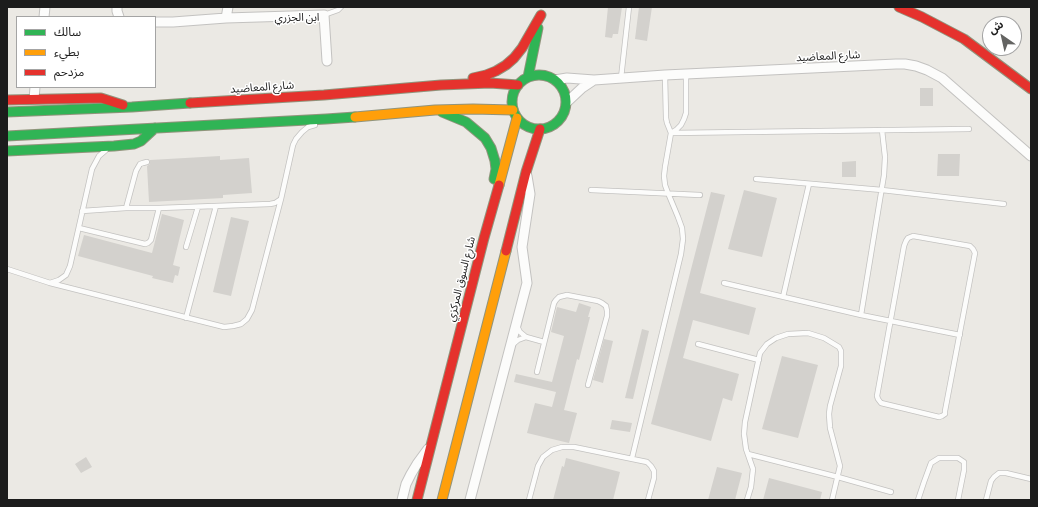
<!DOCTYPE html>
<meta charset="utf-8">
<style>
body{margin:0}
#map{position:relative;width:1038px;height:507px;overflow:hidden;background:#ebe9e4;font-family:Commissioner,"Noto Sans Arabic",sans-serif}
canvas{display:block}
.frame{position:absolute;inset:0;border:8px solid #1c1c1c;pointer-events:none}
.legend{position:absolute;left:16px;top:16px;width:140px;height:72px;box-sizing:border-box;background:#fff;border:1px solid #a4a4a4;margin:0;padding:5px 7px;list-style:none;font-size:12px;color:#1c1c1c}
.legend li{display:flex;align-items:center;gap:8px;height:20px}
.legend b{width:20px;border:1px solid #a4a4a4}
.north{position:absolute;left:982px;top:16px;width:40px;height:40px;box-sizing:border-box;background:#fff;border:1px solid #a4a4a4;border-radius:50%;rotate:326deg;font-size:11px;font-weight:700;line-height:16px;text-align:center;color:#1c1c1c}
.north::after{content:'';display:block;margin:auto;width:14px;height:18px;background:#646462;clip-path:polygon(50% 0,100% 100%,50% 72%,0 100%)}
</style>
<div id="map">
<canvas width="1038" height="507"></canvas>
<div class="frame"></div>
<ul class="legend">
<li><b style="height:5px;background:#30b455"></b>سالك</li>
<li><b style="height:5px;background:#ff9f0a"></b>بطيء</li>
<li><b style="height:5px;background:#e5322d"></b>مزدحم</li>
</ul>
<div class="north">ش</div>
</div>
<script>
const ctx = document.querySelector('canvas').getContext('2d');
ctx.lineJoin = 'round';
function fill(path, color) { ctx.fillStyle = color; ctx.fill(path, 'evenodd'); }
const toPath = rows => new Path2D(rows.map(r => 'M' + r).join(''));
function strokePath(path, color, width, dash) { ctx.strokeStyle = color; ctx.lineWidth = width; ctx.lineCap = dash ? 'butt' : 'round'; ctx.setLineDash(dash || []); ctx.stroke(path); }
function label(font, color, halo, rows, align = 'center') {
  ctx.font = font + ' Commissioner,"Noto Sans Arabic",sans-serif'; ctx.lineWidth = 3; ctx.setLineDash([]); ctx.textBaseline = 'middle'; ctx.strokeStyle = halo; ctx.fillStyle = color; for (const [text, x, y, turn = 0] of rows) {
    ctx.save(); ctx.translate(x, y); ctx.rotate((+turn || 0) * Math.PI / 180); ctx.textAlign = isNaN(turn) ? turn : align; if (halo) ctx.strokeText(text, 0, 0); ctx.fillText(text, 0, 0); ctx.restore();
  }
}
const building = toPath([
 [608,7,622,7,618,34,613,34,612,38,605,37],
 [639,7,652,7,647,41,635,39],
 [920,88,933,88,933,106,920,106],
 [938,154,960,154,959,176,937,176],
 [220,156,220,160,249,158,252,193,223,195,223,198,149,202,147,166,150,164,150,160],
 [856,161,856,177,842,177,842,162],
 [744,190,777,198,762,257,728,249],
 [711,192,725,195,700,293,756,308,749,335,693,320,683,358,739,374,732,401,723,398,711,441,651,424],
 [162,214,184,220,173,265,180,267,178,276,175,275,173,283,152,278,153,276,78,256,84,235,152,253],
 [231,217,249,221,231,296,213,292],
 [579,303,591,307,588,317,590,317,579,360,577,359,564,410,577,413,569,443,527,433,535,403,552,407,556,392,514,382,516,374,552,382,564,336,551,332,557,307,576,312],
 [642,329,649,331,633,399,625,398],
 [604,339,613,341,603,383,593,380],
 [782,356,818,365,798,438,762,429],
 [612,420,632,423,630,432,610,429],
 [86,457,92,467,81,473,75,464],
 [566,458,620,472,613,500,553,500,562,466,564,467],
 [717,467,742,473,735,500,708,500],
 [769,478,822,492,820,500,763,500]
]);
const lane = toPath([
 [324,15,338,10,341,7],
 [621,78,629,7],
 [671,133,969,129],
 [671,133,676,130,681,125,684,119,686,113,686,74],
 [756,179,882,190,1004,204],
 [591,190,700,195],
 [126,208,136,171,140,164,143,163,147,162],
 [82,211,126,208,159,208,270,204,275,203,281,199,293,145,296,139,302,132,308,127,315,125],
 [79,228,145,244,148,243,151,240,159,208],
 [913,236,970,246,973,249,975,253,945,411,945,414,942,416,939,417,881,403,878,399,877,396,904,246,906,241,908,238,913,236],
 [186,247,198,207],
 [7,269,50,283,59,280,66,275,70,266,92,169,99,156,106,150],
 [50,283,224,327,233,326,241,324,247,319,252,310,281,199],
 [724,283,861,315,960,335],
 [783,297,809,184],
 [861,315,884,175,885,157,882,130],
 [186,318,216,206],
 [517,326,520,332,526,337,544,342],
 [698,344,759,360],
 [512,345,518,340,526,337],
 [537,372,554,303,556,300,559,297,567,295,598,301,602,303,606,306,607,311,607,316,588,385],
 [748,454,838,477,891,492],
 [632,458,681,254,683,239,682,228,678,217,668,193,665,185,664,176,665,167,671,133,667,123,666,118,665,75],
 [529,500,538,466,543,457,552,450,562,447,574,447,647,462,651,466,654,471,654,478,648,500],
 [747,500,751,487,753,469,746,449,744,434,745,422,760,353,767,344,776,338,788,334,808,333,824,338,839,347,841,351,841,366,830,406,829,414,830,428,840,466,832,500],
 [918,500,924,482,931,463,939,458,958,458,964,462,964,470,958,500],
 [986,500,991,481,994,477,999,473,1006,473,1031,479]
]);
const street = toPath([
 [117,7,117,11,119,17],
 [44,17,45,7],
 [226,18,228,7],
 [155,22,173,22,226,18,324,15,327,61],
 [555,80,567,78,594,80,665,75,896,64,905,64,916,66,927,70,942,78,1031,156],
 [34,99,35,87],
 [567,102,582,88,594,80],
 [402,500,406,484,411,474,417,464,428,449],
 [470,500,527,283,522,247,530,194,527,176]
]);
const fast = toPath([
 '512 102a27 27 0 1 1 54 0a27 27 0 1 1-54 0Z',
 [528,77,538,28],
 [7,112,132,107,190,103],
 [442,112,466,122,485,138,491,148,495,161,496,169,494,179],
 [7,136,326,119,355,117],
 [7,151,114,146,134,144,141,141,155,128]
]);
const slow = toPath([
 [355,117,435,110,473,109,513,110],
 [499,185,517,118],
 [442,500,506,251]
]);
const jam = toPath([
 [899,7,922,17,964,39,1031,89],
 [473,78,486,75,496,71,506,65,514,58,522,48,541,15],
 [7,100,101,98,123,105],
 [190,103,324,95,441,85,490,83,518,85],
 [506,251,526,172,540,129],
 [417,500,484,238,499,185]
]);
const streetNames = [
 ["ابن الجزري",297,17],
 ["شارع المعاضيد",828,56,-3],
 ["شارع المعاضيد",262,87,-4],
 ["شارع السوق المركزي",461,279,-76]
];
fill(building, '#d3d1cd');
strokePath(lane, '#c3c2c0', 6);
strokePath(street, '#c3c2c0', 11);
strokePath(fast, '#91947c', 11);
strokePath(slow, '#91947c', 11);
strokePath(jam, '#91947c', 11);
strokePath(lane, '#fcfcfb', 4.5);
strokePath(street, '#fcfcfb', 9);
strokePath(fast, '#30b455', 9);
strokePath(slow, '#ff9f0a', 9);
strokePath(jam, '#e5322d', 9);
label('11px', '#1c1c1c', '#fff', streetNames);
</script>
